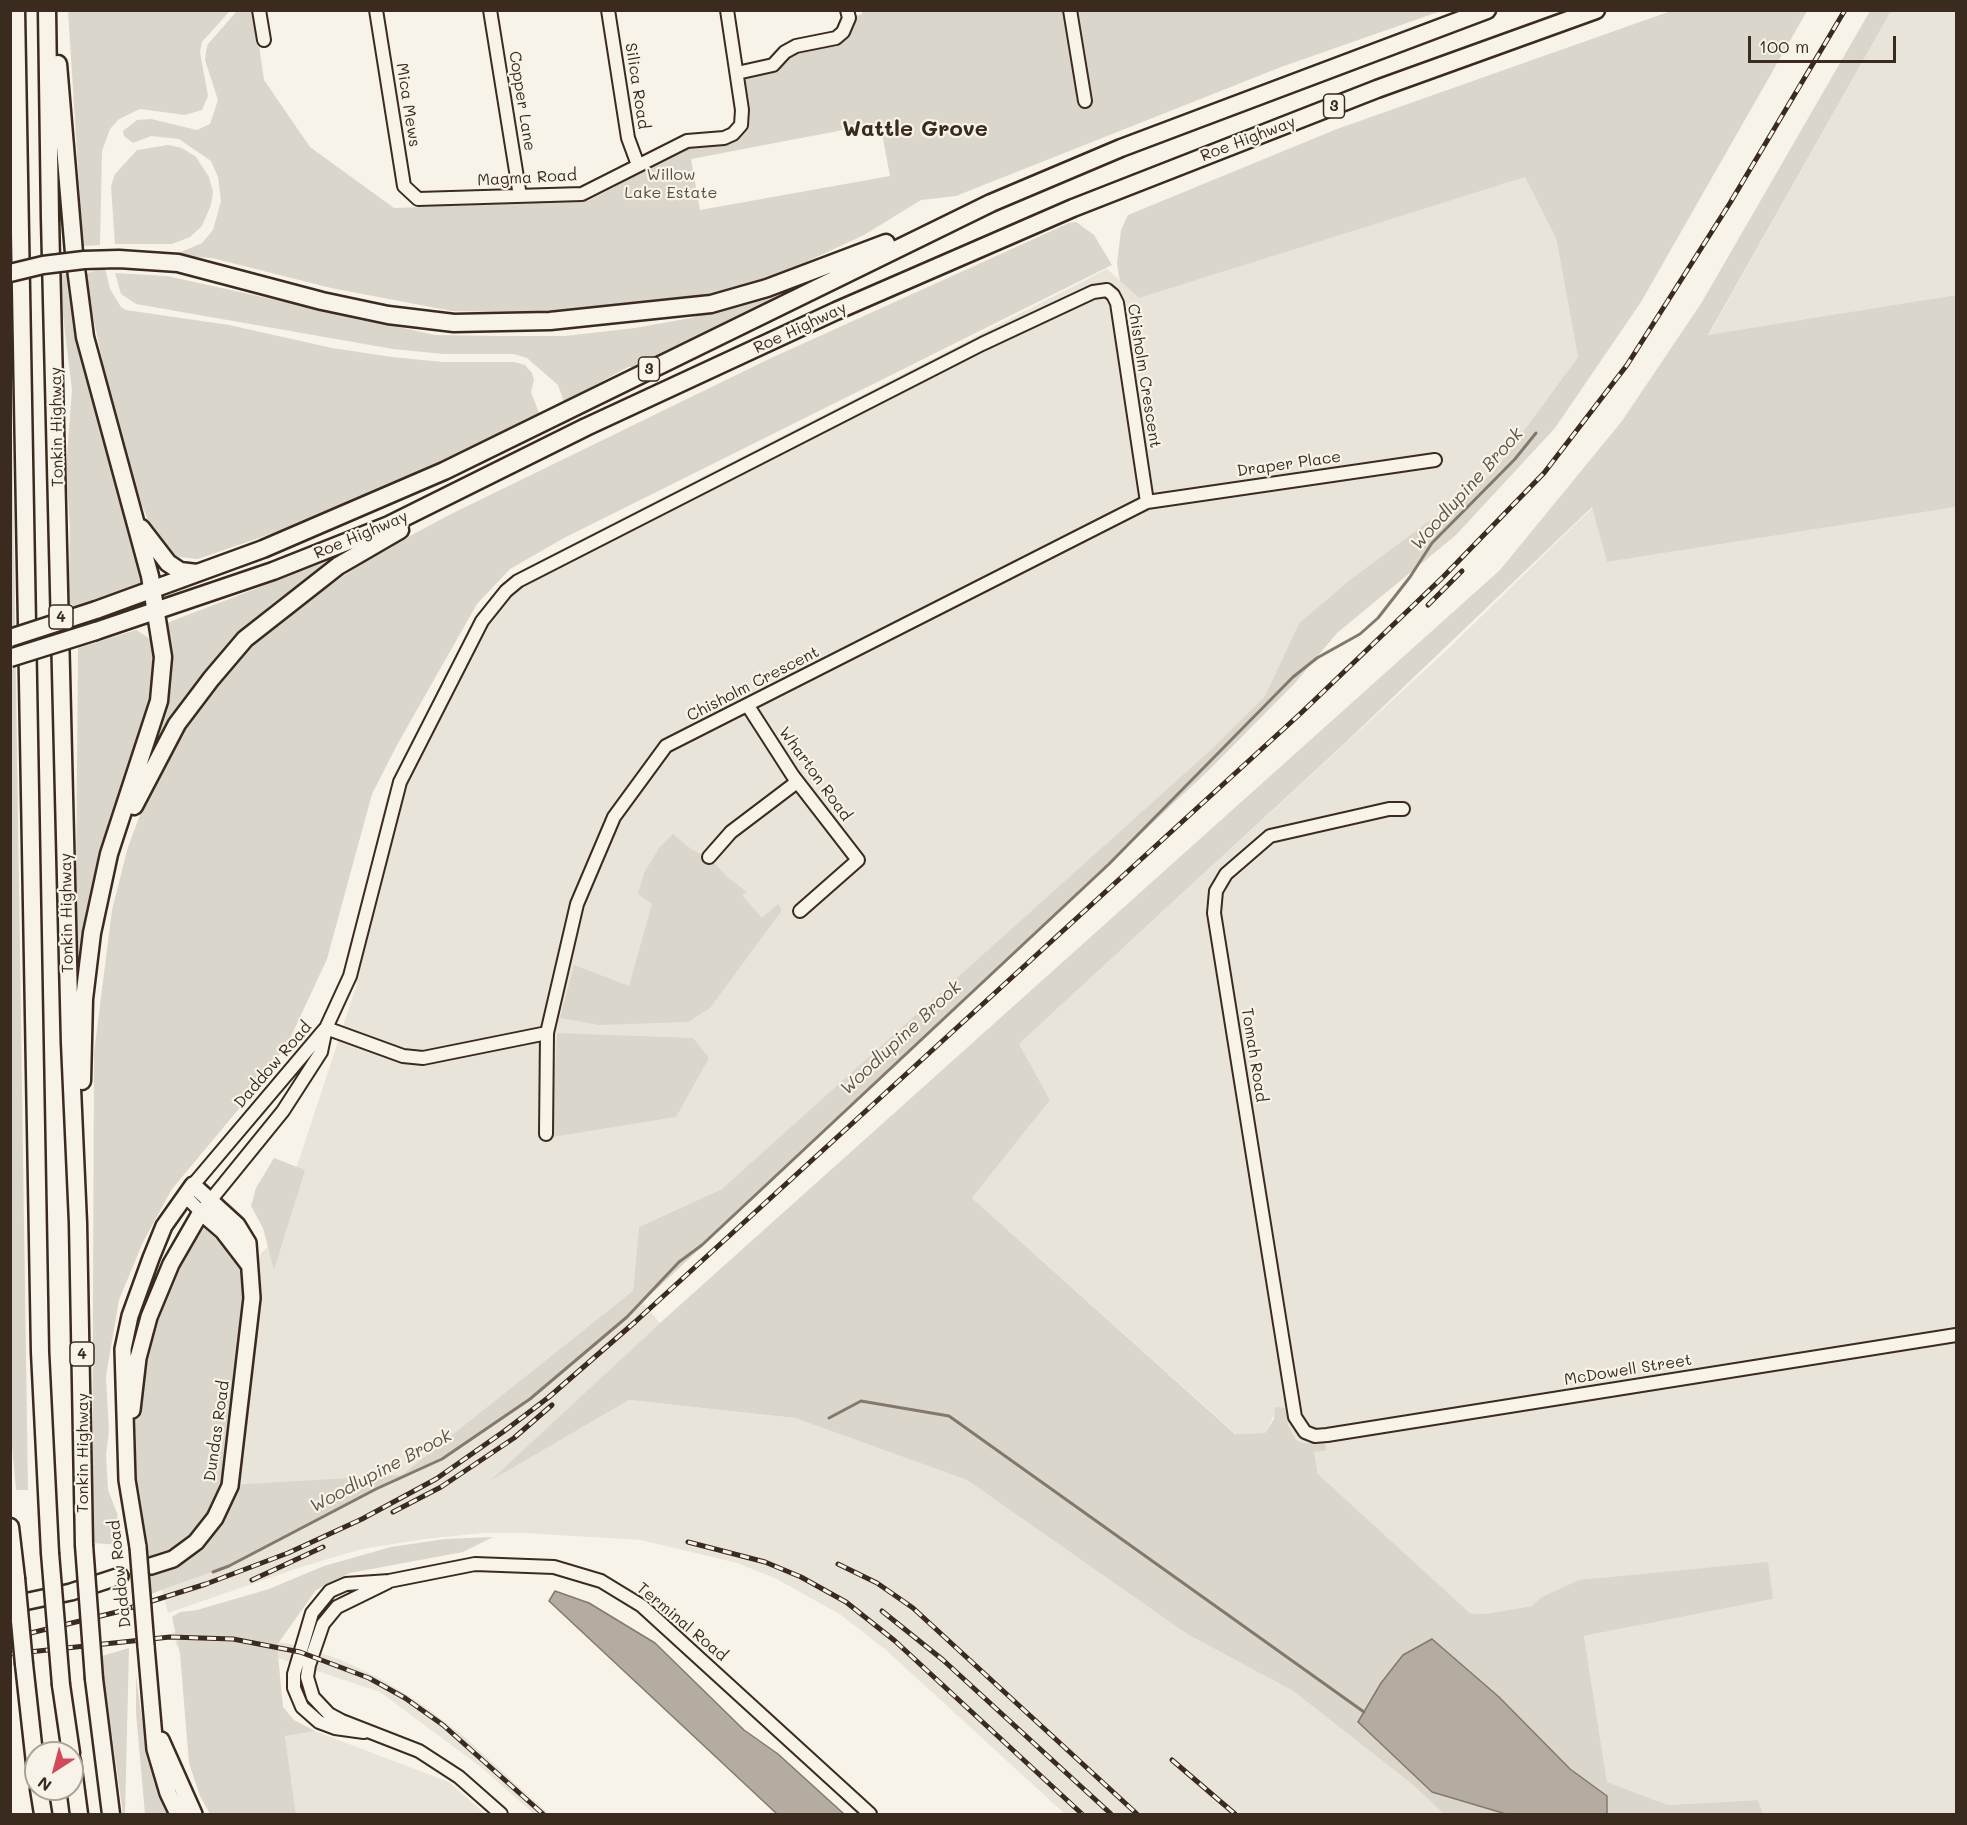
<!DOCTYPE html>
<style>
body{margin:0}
#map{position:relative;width:1967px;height:1825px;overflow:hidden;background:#f7f3e8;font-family:Mali,sans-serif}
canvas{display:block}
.frame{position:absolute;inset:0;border:12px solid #3b2a1e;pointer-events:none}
.north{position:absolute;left:24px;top:1741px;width:60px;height:60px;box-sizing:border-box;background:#f7f3e8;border:2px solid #aca397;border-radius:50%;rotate:216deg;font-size:16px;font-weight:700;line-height:24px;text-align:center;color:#3b2a1e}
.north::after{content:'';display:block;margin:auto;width:21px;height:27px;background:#d1495b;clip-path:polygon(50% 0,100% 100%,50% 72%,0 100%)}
.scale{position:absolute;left:1748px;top:36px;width:148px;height:27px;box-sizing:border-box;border:3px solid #3b2a1e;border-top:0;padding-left:8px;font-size:18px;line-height:21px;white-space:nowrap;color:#3b2a1e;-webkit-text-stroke:4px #f7f3e8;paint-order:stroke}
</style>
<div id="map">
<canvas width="1967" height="1825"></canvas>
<div class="frame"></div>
<div class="north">N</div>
<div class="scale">100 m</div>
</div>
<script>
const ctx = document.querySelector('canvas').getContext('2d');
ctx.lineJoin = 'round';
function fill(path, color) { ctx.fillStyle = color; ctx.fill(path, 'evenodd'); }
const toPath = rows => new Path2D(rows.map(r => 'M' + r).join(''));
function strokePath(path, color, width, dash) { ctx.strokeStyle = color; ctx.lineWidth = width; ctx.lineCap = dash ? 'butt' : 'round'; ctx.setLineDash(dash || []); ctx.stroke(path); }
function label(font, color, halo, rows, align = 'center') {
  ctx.font = font + ' Mali,sans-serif'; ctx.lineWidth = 4.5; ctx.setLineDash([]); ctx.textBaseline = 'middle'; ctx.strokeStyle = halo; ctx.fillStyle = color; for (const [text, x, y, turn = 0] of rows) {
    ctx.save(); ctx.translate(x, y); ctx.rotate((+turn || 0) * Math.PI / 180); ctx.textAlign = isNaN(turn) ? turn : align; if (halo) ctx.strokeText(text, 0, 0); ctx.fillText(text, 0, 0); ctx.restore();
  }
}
const built = toPath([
 [1891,11,1956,11,1956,295,1708,336],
 [1525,176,1556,238,1578,357,1492,474,1351,579,1299,623,1265,696,1108,858,722,1189,639,1227,633,1291,660,1323,493,1479,629,1400,795,1418,967,1480,1187,1634,1293,1691,1412,1784,1444,1814,1065,1814,886,1650,841,1615,775,1578,737,1563,641,1540,524,1533,482,1533,425,1539,362,1549,301,1567,168,1613,162,1590,229,1566,220,1487,244,1271,272,1242,357,984,345,974,387,797,481,615,521,570,1107,269,1139,298],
 [1593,507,1607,562,1956,507,1956,1814,1763,1814,1758,1800,1668,1805,1607,1782,1584,1636,1773,1599,1540,1598,1532,1606,1485,1614,1470,1613,1318,1474,1314,1452,1323,1443,1303,1443,1296,1440,1288,1424,1285,1408,1275,1413,1265,1433,1236,1434,972,1198,1050,1100,1019,1044,1449,648],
 [173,1632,246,1636,295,1645,339,1659,381,1679,417,1701,460,1733,549,1814,534,1814,482,1768,380,1692,256,1651,177,1647],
 [315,1731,449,1782,485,1814,296,1814,285,1735]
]);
const green = toPath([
 [68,11,230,11,202,42,200,52,208,96,202,110,185,115,140,109,119,119,110,129,102,151,100,245,83,246],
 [237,11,254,11,264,80,310,147,394,208,588,201,688,148,687,141,724,138,741,125,737,73,761,70,785,52,836,38,849,18,862,14,862,11,1441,11,1281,67,956,196,921,200,864,235,776,276,720,294,561,313,452,311,331,288,212,258,137,254,181,252,202,243,213,230,221,201,218,177,211,161,179,139,151,136,133,143,124,136,123,131,137,120,151,119,197,130,210,124,218,100,205,60,206,51,208,44],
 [880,123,890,176,700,210,691,159],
 [1671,11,1807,11,1641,302,1555,428,1456,535,1337,633,1296,682,1209,770,627,1317,530,1399,486,1431,403,1479,376,1489,229,1566,142,1597,130,1422,138,1358,201,1212,249,1265,230,1485,402,1475,633,1291,639,1227,722,1189,1212,749,1265,696,1299,623,1351,579,1492,474,1578,357,1556,238,1525,177,1139,298,1120,281,1117,264,1121,230,1128,215,1337,129],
 [1870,11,1891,11,1708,335,1956,295,1956,507,1607,562,1592,507,1344,744,1019,1044,1050,1100,972,1198,1235,1434,1265,1433,1274,1419,1275,1407,1285,1408,1288,1424,1296,1440,1303,1443,1324,1443,1327,1450,1314,1452,1318,1474,1470,1613,1485,1614,1532,1606,1540,1598,1579,1580,1768,1562,1773,1599,1584,1636,1607,1782,1668,1805,1758,1800,1763,1814,1444,1814,1412,1784,1293,1691,1187,1634,967,1480,795,1418,629,1400,490,1481,660,1323,1500,570,1622,421,1702,302],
 [168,145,182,148,196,157,209,177,213,192,211,205,202,226,190,237,172,244,115,244,111,186,115,174,137,150],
 [1076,222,1094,235,1112,265,564,538,510,569,477,604,397,745,372,794,327,959,288,1043,243,1104,172,1189,143,1242,119,1300,106,1376,109,1431,106,1455,108,1490,117,1513,121,1545,92,1543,94,1053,112,910,128,847,152,783,187,725,243,654,289,614,371,557,449,515,769,359,1069,223],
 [105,268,110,289,121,307,126,310,229,325,332,348,392,357,443,362,514,362,525,365,532,373,534,380,531,392,539,413,392,485,285,529,198,559,179,557,166,551,156,542,141,502,113,411,84,274],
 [830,271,639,367,628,367,564,402,558,385,527,358,514,354,444,354,393,349,136,304,121,294,115,273,167,276,435,335,497,336,565,336,635,328,691,318,753,300],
 [73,273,143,580,141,586,133,590,68,610,70,528,66,468,72,390,58,275],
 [10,285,28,1490,16,1490,10,1424],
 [328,561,330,565,309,577,272,604,231,642,204,672,157,740,169,678,169,638,164,624],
 [136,630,149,638,154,651,153,692,87,927,75,999,78,648],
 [673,834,692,850,709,857,727,877,747,892,742,895,762,918,778,904,782,910,710,1008,688,1022,599,1025,560,1018,574,965,629,986,652,904,638,894,644,873,659,848],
 [557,1033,693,1038,709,1058,676,1117,552,1137],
 [274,1158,305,1170,274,1270,263,1228,251,1206,256,1188],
 [493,1537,463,1552,350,1573,316,1590,277,1645,283,1707,294,1720,315,1731,285,1736,296,1814,210,1814,200,1796,189,1763,180,1654,172,1617,180,1612,197,1610,269,1589,324,1566,391,1547,445,1539],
 [129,1648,125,1814,123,1814,107,1700,102,1700,97,1678,103,1677,102,1656],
 [136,1676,145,1741,168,1814,145,1814,136,1713]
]);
const water = toPath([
 [555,1591,589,1603,655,1643,744,1730,778,1754,844,1814,777,1814,549,1601,555,1591],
 [1432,1639,1499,1697,1570,1769,1607,1796,1607,1814,1506,1814,1432,1792,1358,1722,1381,1683,1403,1655,1432,1639]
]);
const stream = toPath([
 [829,1418,861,1401,949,1416,1364,1712],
 [213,1572,229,1566,376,1489,442,1459,530,1399,627,1317,679,1262,702,1245,1109,864,1293,677,1317,658,1360,634,1378,618,1410,577,1432,543,1515,459,1536,433]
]);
const minor = toPath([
 [259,10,264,40],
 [376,10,404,186,418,199,582,194,687,141,724,138,733,134,741,125,742,110,727,10],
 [490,10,520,196],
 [608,10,628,138,638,165],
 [1070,10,1085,101],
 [737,73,773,65,785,52,796,46,836,38,843,32,849,18,847,10],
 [1147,502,1435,460],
 [748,706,793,776,858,860,800,911],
 [1403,809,1389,809,1270,836,1226,874,1216,891,1214,913,1295,1417,1305,1432,1315,1436,1327,1435,1956,1335],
 [709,857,731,832,797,782],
 [546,1134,547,1033],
 [193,1185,325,1029],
 [185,1196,201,1212,283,1111,321,1052,326,1028,350,976,400,782,482,621,506,591,518,581,982,344,1093,292,1107,290,1113,295,1117,303,1147,502,666,746,614,817,577,904,547,1033,423,1058,403,1056,326,1028],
 [388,1582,337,1607,323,1624,309,1665,307,1677,313,1697,329,1714,342,1721,419,1751,459,1777,501,1814],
 [364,1732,335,1728,319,1722,302,1707,294,1688,294,1674,312,1613,330,1591,346,1584,389,1581,475,1564,554,1567,601,1581,642,1606,870,1814]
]);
const major = toPath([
 [132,1410,138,1358,149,1317,171,1264,201,1212,223,1231,249,1265],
 [138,1547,127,1480,123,1349,130,1316,151,1258,164,1226,193,1185,237,1225,248,1243,252,1298,230,1486,215,1518,196,1542,173,1559,151,1566],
 [10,1605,71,1592,120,1576],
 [146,1646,155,1749,168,1793,178,1814],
 [161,1740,194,1814]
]);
const highway = toPath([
 [16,10,40,1352,50,1553],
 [47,10,50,218,70,1043,78,1223,84,1545],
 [58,64,74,253,85,337,150,576,163,657,159,701,109,854,92,933,84,999,82,1081],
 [84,260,119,259,178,263,322,301,388,315,454,323,550,321,711,304,767,288,886,243],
 [141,528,168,563,180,571,197,573],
 [96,610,263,549,444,471,991,203,1121,148,1487,10],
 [96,631,273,571,389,525,586,427,836,311,1073,208,1377,89,1596,10],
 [134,806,177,724,211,679,245,639,338,566,400,530],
 [10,1527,16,1578],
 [24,1664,36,1772],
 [94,1679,111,1814],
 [61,1685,71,1753],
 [72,1761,79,1814],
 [39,1789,43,1814]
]);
const rail = toPath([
 [1428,605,1462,571],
 [393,1512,441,1487,514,1438,552,1405],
 [688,1542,765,1562,801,1577,846,1602,895,1641,1082,1814],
 [838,1564,877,1583,913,1608,1137,1814],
 [252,1580,323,1547],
 [882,1611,943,1660,1111,1814],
 [10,1638,117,1612,206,1584,288,1553,362,1519,436,1479,503,1432,549,1397,635,1322,1300,714,1443,577,1544,473,1627,365,1730,203,1845,10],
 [10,1654,170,1637,233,1639,300,1652,369,1678,405,1698,443,1725,543,1814],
 [1172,1760,1235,1814]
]);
const majorBridge = toPath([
 [138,1547,146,1646]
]);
const highwayBridge = toPath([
 [10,273,43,265,84,260],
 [10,638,96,610],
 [10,658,96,631],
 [84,1545,94,1679],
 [50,1553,61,1685],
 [16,1578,24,1664]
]);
const shields = [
 [1334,106,21],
 [649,369,21],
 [61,617,24],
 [82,1354,24]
];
const shieldNames = [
 ["3",1334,106],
 ["3",649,369],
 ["4",61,617],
 ["4",82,1354]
];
const streetNames = [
 ["Silica Road",637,86,81],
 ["Copper Lane",522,101,81],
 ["Mica Mews",408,105,81],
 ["Roe Highway",1248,139,-21],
 ["Magma Road",527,178,-3],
 ["Roe Highway",800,328,-25],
 ["Chisholm Crescent",1144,376,81],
 ["Tonkin Highway",57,427,-91],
 ["Draper Place",1289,464,-8],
 ["Roe Highway",361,535,-23],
 ["Chisholm Crescent",753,684,-27],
 ["Wharton Road",815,774,54],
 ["Tonkin Highway",67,913,-91],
 ["Tomah Road",1254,1055,81],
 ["Daddow Road",273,1065,-49],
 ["McDowell Street",1628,1370,-9],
 ["Dundas Road",217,1431,-82],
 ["Tonkin Highway",83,1453,-90],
 ["Daddow Road",120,1574,-96],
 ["Terminal Road",682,1622,40]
];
const parkNames = [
 ["Willow",671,175],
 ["Lake Estate",671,193]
];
const waterNames = [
 ["Woodlupine Brook",1467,489,-48],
 ["Woodlupine Brook",901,1038,-43],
 ["Woodlupine Brook",381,1471,-28]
];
const districtNames = [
 ["Wattle Grove",915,129]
];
fill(built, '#e9e4d9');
fill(green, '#dbd6cb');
fill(water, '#b4aca0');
strokePath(water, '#84786c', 1.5);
strokePath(stream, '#84786c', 3);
strokePath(minor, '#3b2a1e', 16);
strokePath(major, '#3b2a1e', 20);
strokePath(highway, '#3b2a1e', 21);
strokePath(minor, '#f7f3e8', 12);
strokePath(major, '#f7f3e8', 15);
strokePath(highway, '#f7f3e8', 16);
strokePath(rail, '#3b2a1e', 5);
strokePath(rail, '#f7f3e8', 3, [9]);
strokePath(majorBridge, '#3b2a1e', 20, []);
strokePath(highwayBridge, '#3b2a1e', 21, []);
strokePath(majorBridge, '#f7f3e8', 15);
strokePath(highwayBridge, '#f7f3e8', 16);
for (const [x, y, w] of shields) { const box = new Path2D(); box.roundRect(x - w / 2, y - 12, w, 24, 4.5); ctx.fillStyle = '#f7f3e8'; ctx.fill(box); strokePath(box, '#3b2a1e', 1.5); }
label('bold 15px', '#3b2a1e', null, shieldNames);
label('16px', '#3b2a1e', '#f7f3e8', streetNames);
label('16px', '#5b4c41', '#f7f3e8', parkNames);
label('italic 18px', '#5f5145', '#f7f3e8', waterNames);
label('bold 22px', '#3b2a1e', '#f7f3e8', districtNames);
</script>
